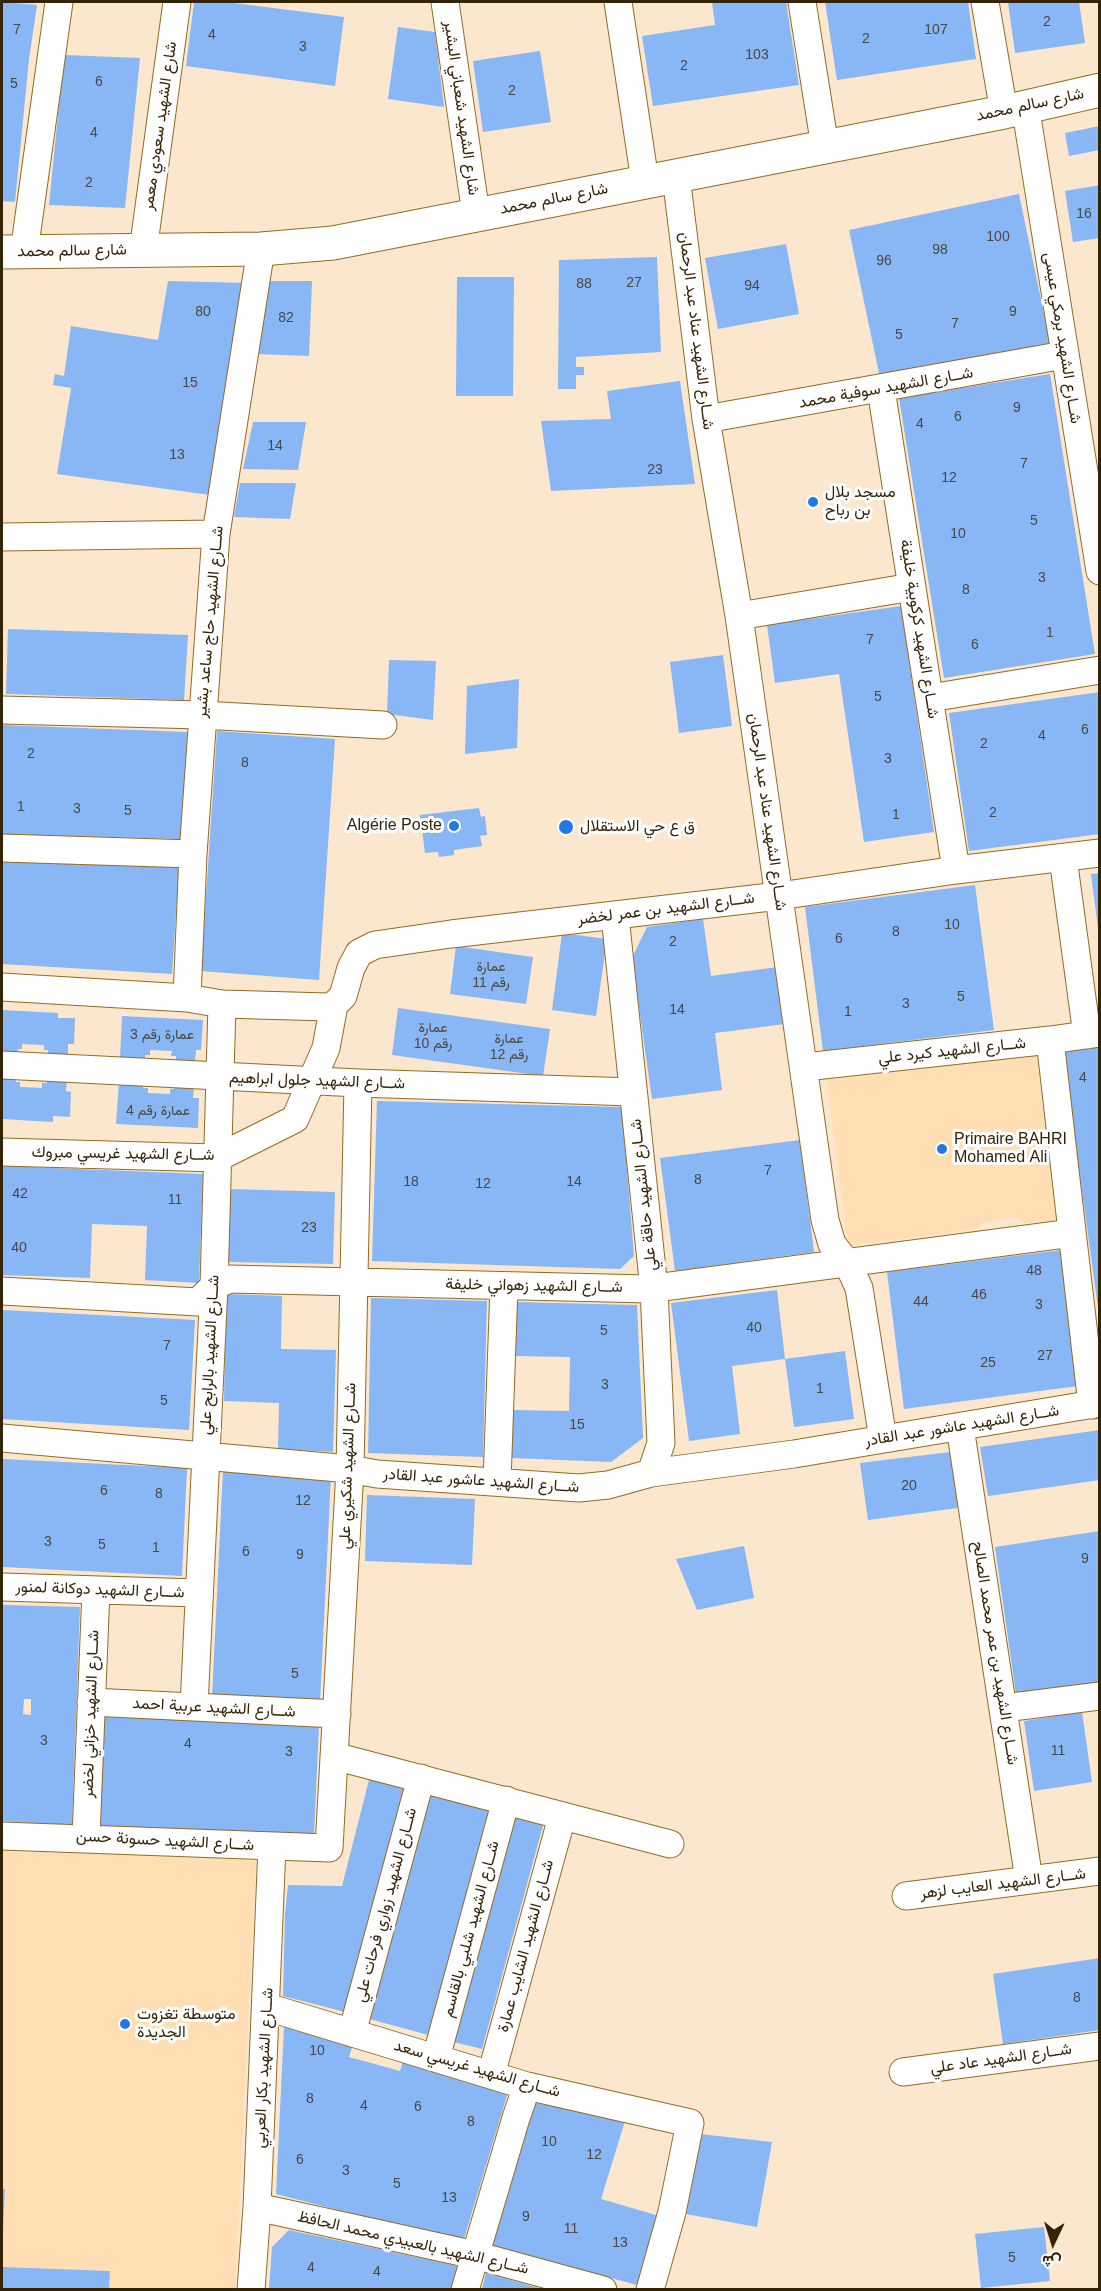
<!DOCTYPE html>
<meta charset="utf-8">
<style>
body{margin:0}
#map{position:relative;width:1101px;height:2291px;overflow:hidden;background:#fae7cd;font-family:Arial,Vazirmatn,sans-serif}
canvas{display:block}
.frame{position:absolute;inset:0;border:3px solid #352306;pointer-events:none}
.north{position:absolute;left:1023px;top:2213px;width:60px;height:60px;-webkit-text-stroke:4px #fff;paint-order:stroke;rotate:184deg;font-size:16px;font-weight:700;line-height:24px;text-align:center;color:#352306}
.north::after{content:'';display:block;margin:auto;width:21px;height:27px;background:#352306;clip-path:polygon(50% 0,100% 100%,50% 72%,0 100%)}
</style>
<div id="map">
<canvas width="1101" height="2291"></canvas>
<div class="frame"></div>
<div class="north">ش</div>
</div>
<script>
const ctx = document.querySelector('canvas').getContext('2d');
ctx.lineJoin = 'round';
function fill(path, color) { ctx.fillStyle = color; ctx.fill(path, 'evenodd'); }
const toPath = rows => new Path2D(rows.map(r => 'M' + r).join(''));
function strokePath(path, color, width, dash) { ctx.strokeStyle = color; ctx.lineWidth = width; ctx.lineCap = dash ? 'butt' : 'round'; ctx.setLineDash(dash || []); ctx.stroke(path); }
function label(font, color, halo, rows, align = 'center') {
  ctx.font = font + ' Arial,Vazirmatn,sans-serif'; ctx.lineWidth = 6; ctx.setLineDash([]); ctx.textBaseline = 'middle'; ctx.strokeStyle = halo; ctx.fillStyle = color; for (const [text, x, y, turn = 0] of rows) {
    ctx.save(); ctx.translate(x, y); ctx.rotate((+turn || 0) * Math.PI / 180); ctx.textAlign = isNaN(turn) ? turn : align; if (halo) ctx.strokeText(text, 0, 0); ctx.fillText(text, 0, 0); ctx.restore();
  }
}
const built = toPath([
 [1036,1054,1057,1219,1025,1223,1017,1217,984,1222,977,1229,848,1246,827,1080],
 [2,1851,256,1860,235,2289,109,2289,110,2271,2,2267,5,2189,2,2189]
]);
const building = toPath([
 [2,2,37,5,29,59,15,202,2,201],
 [194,2,226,2,344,17,335,86,186,66],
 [712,2,786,2,799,85,653,106,642,36,715,25],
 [825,2,968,2,976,59,837,80],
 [1008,2,1079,2,1085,43,1015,53],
 [398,27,435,32,444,107,388,99],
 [540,51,551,122,483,132,473,61],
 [64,55,140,58,125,208,49,205],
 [1100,126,1100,150,1069,156,1065,133],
 [1100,185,1100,238,1073,242,1065,191],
 [1019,194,1050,343,880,378,849,230],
 [786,244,799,314,718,329,705,258],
 [657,257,661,352,576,357,576,367,584,367,584,375,576,375,576,389,558,389,559,260],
 [457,277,514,277,513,396,456,396],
 [168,281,248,283,210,495,57,474,71,388,53,385,55,374,64,376,71,326,158,340],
 [267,281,312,281,309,356,257,354],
 [1050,374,1095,654,944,678,899,398],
 [680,381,695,484,551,491,541,421,611,419,607,391],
 [253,422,306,422,298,470,243,469],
 [240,483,296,483,290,519,234,517],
 [901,606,934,832,864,842,839,674,775,683,767,625],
 [8,629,188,635,184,700,6,694],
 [723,655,732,726,679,733,670,662],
 [389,660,436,661,433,720,387,714],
 [519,679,517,748,465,754,467,686],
 [1100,692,1100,834,969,851,949,713],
 [2,725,188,732,181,839,2,834],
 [217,731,335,739,319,980,201,971],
 [479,808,481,817,485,816,487,835,480,836,482,846,454,850,454,855,439,857,438,852,425,853,420,815],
 [2,860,179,866,172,974,2,964],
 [1100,873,1100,928,1098,928,1091,874],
 [975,885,994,1030,823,1051,805,907],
 [703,919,711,976,778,967,785,1024,715,1033,722,1090,652,1099,632,958,647,927],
 [562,933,607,939,596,1016,552,1010],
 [456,946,533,957,526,1004,450,994],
 [398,1008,550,1029,543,1076,392,1055],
 [2,1010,58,1013,58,1018,75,1018,74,1044,68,1044,68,1056,48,1055,48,1050,44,1050,44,1045,22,1044,22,1049,18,1049,17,1054,2,1053],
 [122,1016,203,1020,201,1050,196,1050,195,1062,176,1061,176,1056,171,1056,172,1051,150,1050,150,1055,145,1055,145,1060,120,1059],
 [1100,1046,1100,1308,1098,1308,1063,1051],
 [2,1076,16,1077,16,1082,20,1082,20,1087,42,1088,42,1083,47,1083,47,1078,67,1079,66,1091,71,1092,70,1117,53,1116,53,1122,2,1119],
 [119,1082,144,1083,143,1088,148,1088,148,1093,170,1094,170,1089,174,1089,175,1084,194,1085,193,1098,199,1098,198,1128,116,1124],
 [377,1101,622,1107,634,1256,620,1269,372,1261],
 [800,1140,814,1252,675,1271,660,1158],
 [2,1166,203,1174,199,1283,145,1280,147,1226,92,1224,90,1278,2,1275],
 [230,1189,335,1192,333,1264,228,1262],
 [1061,1250,1078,1386,904,1409,887,1272],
 [777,1290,785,1359,732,1366,740,1434,689,1441,671,1303],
 [226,1294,282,1296,281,1349,336,1350,333,1452,278,1449,279,1403,224,1401],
 [371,1298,487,1301,483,1457,368,1453],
 [517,1302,637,1305,643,1438,611,1462,511,1458,512,1410,569,1411,570,1357,515,1356],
 [2,1310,195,1320,189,1430,2,1419],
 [845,1351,854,1419,794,1427,785,1359],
 [1100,1430,1100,1480,988,1496,980,1447],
 [950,1452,958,1508,868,1520,860,1463],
 [2,1459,187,1468,182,1576,2,1567],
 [223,1470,331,1475,320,1703,212,1698],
 [367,1495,475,1499,472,1565,365,1561],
 [1100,1531,1100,1682,1016,1694,995,1547],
 [744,1546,754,1598,697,1610,676,1559],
 [2,1605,80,1607,72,1825,2,1821],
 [24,1699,31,1699,31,1715,23,1714],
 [1082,1712,1092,1782,1034,1791,1024,1721],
 [104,1714,319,1725,314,1836,100,1826],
 [370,1776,409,1786,349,2013,283,1996,285,1914,288,1885,342,1886],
 [427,1790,494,1808,432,2036,366,2018],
 [511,1813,544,1822,482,2049,449,2041],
 [1100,1958,1100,2030,1003,2044,993,1974],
 [284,2027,353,2044,349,2057,400,2071,403,2061,508,2092,463,2242,276,2194],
 [535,2103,585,2111,625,2121,601,2199,656,2215,645,2287,489,2246],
 [700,2134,772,2142,757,2227,686,2214],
 [2,2189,5,2189,3,2234,2,2234],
 [1044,2227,1050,2281,981,2288,975,2234],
 [289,2230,458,2266,451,2289,269,2289,272,2247],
 [2,2267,110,2271,109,2289,2,2289],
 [486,2273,542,2289,482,2289]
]);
const street = toPath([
 [445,2,476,214],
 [618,2,645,181],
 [802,2,825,147],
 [985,2,1004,112],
 [1025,105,1100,571],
 [676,176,706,419,739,616,825,1220,832,1244,848,1264,859,1288,883,1439],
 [143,251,177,2],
 [24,252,59,2],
 [881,389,956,870],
 [706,419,1064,355],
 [2,537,216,534],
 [739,616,912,587],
 [930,698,1100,670],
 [2,710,202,715,383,725],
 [2,848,193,854],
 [1063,858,1087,1035],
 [615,916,654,1289,661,1443,651,1473],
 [2,987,187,998,222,1004,327,1007,334,1005,343,996,351,968,359,953,375,945,451,934,779,896,956,870,1100,853],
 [187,998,193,854,216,534,261,249],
 [1050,1040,1092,1405],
 [2,1065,358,1083,633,1092],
 [805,1067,1050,1040,1100,1033],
 [2,1152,217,1158,295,1119,326,1048,334,1005],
 [2,1291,198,1302,214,1286,230,1279,648,1289,1072,1233],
 [960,1427,1029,1880],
 [2,1438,350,1469,377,1474,579,1488,608,1485,651,1473,794,1454,1100,1403],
 [497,1482,504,1286],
 [2,1587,198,1593],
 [91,1702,337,1714],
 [194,1707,214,1286,222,1004],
 [1004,1708,1100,1696],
 [334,1756,670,1844],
 [2,1836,329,1848,350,1469,358,1083],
 [86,1837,96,1590],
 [906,1896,1100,1871],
 [267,2007,527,2086,690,2123,672,2212,650,2290],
 [352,2033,421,1778],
 [436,2058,506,1800],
 [903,2072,1100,2046],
 [491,2075,562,1817],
 [257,2207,475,2255,603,2290],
 [251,2290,257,2207,272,1846],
 [465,2290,516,2118,527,2086]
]);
const secondary = toPath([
 [2,252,261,249,333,243,1004,112,1100,90]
]);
const markers = [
 [813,502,6,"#2379e3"],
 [454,826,6,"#2379e3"],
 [566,827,8,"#2379e3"],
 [942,1149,6,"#2379e3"],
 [125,2024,6,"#2379e3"]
];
const numberNames = [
 ["2",1047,22],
 ["7",17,30],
 ["107",936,30],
 ["4",212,35],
 ["2",866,39],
 ["3",303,47],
 ["103",757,55],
 ["2",684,66],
 ["6",99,82],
 ["5",14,84],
 ["2",512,91],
 ["4",94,133],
 ["2",89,183],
 ["16",1084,214],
 ["100",998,237],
 ["98",940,250],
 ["96",884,261],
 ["27",634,283],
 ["88",584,284],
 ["94",752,286],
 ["80",203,312],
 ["9",1013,312],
 ["82",286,318],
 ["7",955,324],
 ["5",899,335],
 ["15",190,383],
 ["9",1017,408],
 ["6",958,417],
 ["4",920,424],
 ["14",275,446],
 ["13",177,455],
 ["7",1024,464],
 ["23",655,470],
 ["12",949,478],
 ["5",1034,521],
 ["10",958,534],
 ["3",1042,578],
 ["8",966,590],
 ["1",1050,633],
 ["7",870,640],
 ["6",975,645],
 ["5",878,697],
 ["6",1085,730],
 ["4",1042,736],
 ["2",984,744],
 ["2",31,754],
 ["3",888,759],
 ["8",245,763],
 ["1",21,807],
 ["3",77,809],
 ["5",128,811],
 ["2",993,813],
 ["1",896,815],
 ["10",952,925],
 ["8",896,932],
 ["6",839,939],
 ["2",673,942],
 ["عمارة",491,967],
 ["رقم 11",491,983],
 ["5",961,997],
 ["3",906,1004],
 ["14",677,1010],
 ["1",848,1012],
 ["عمارة",433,1028],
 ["رقم 10",433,1044],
 ["عمارة رقم 3",162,1035],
 ["عمارة",509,1039],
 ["رقم 12",509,1055],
 ["4",1083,1078],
 ["عمارة رقم 4",158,1111],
 ["7",768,1171],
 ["8",698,1180],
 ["18",411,1182],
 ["14",574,1182],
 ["12",483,1184],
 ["42",20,1194],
 ["11",175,1200],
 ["23",309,1228],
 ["40",19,1248],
 ["48",1034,1271],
 ["46",979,1295],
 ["44",921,1302],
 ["3",1039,1305],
 ["40",754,1328],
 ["5",604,1331],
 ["7",167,1346],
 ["27",1045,1356],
 ["25",988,1363],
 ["3",605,1385],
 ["1",820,1389],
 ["5",164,1401],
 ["15",577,1425],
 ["20",909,1486],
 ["6",104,1491],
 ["8",159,1494],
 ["12",303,1501],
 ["3",48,1542],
 ["5",102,1545],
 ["1",156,1548],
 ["6",246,1552],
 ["9",300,1555],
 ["9",1085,1559],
 ["5",295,1674],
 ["3",44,1741],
 ["4",188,1744],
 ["11",1058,1751],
 ["3",289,1752],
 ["8",1077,1998],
 ["10",317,2051],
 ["8",310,2099],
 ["4",364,2106],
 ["6",418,2107],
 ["8",471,2122],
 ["10",549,2142],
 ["12",594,2155],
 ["6",300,2160],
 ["3",346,2171],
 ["5",397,2184],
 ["13",449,2198],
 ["9",526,2217],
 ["11",571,2229],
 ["13",620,2243],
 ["5",1012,2258],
 ["4",311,2268],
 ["4",377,2272]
];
const streetNames = [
 ["شارع سالم محمد",1030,105,-12],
 ["شارع الشهيد شعباني البشير",461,108,82],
 ["شارع الشهيد سعودي معمر",160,126,-82],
 ["شارع سالم محمد",554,199,-11],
 ["شارع سالم محمد",72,251,-1],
 ["شــارع الشهيد عناد عبد الرحمان",696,331,83],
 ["شــارع الشهيد برمكي عيسى",1062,338,81],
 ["شــارع الشهيد سوفية محمد",886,388,-10],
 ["شــارع الشهيد حاج ساعد بشير",210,622,-85],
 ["شــارع الشهيد كركوبية خليفة",919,629,81],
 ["شــارع الشهيد عناد عبد الرحمان",767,812,82],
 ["شــارع الشهيد بن عمر لخضر",666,909,-7],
 ["شــارع الشهيد كيرد علي",952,1051,-6],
 ["شــارع الشهيد جلول ابراهيم",317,1081,2],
 ["شــارع الشهيد غريسي مبروك",123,1154,1],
 ["شــارع الشهيد حاقة علي",644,1195,-96],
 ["شــارع الشهيد زهواني خليفة",534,1286,1],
 ["شــارع الشهيد بالرابح علي",210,1355,-87],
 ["شــارع الشهيد عاشور عبد القادر",962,1426,-9],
 ["شــارع الشهيد شكيري علي",348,1466,-88],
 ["شــارع الشهيد عاشور عبد القادر",481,1481,4],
 ["شــارع الشهيد دوكانة لمنور",100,1590,2],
 ["شــارع الشهيد بن عمر محمد الصالح",995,1653,81],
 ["شــارع الشهيد عربية احمد",214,1708,3],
 ["شــارع الشهيد خزاني لخضر",91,1714,-88],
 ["شــارع الشهيد حسونة حسن",165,1841,3],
 ["شــارع الشهيد العايب لزهر",1003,1884,-7],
 ["شــارع الشهيد زواري فرحات علي",386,1905,-75],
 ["شــارع الشهيد شلبي بالقاسم",471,1929,-75],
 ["شــارع الشهيد الشايب عمارة",526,1946,-75],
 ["شــارع الشهيد عاد علي",1001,2059,-8],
 ["شــارع الشهيد بكار العربي",264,2068,-87],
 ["شــارع الشهيد غريسي سعد",477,2069,16],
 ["شــارع الشهيد بالعبيدي محمد الحافظ",413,2243,13]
];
const poiNames = [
 ["مسجد بلال",825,493],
 ["بن رباح",825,511],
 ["Algérie Poste",442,826,"right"],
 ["ق ع حي الاستقلال",580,827],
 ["Primaire BAHRI",954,1140],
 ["Mohamed Ali",954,1158],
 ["متوسطة تغزوت",137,2015],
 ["الجديدة",137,2033]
];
fill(built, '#fedeb2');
fill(building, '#89b6f4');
strokePath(street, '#946a22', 29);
strokePath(secondary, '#946a22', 35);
strokePath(street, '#fff', 27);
strokePath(secondary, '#fff', 33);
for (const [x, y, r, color] of markers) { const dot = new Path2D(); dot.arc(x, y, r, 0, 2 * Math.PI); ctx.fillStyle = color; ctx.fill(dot); strokePath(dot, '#fff', 2); }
label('14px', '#4a4842', null, numberNames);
label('16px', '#352306', '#fff', streetNames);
label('16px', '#352306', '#fff', poiNames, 'left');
</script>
